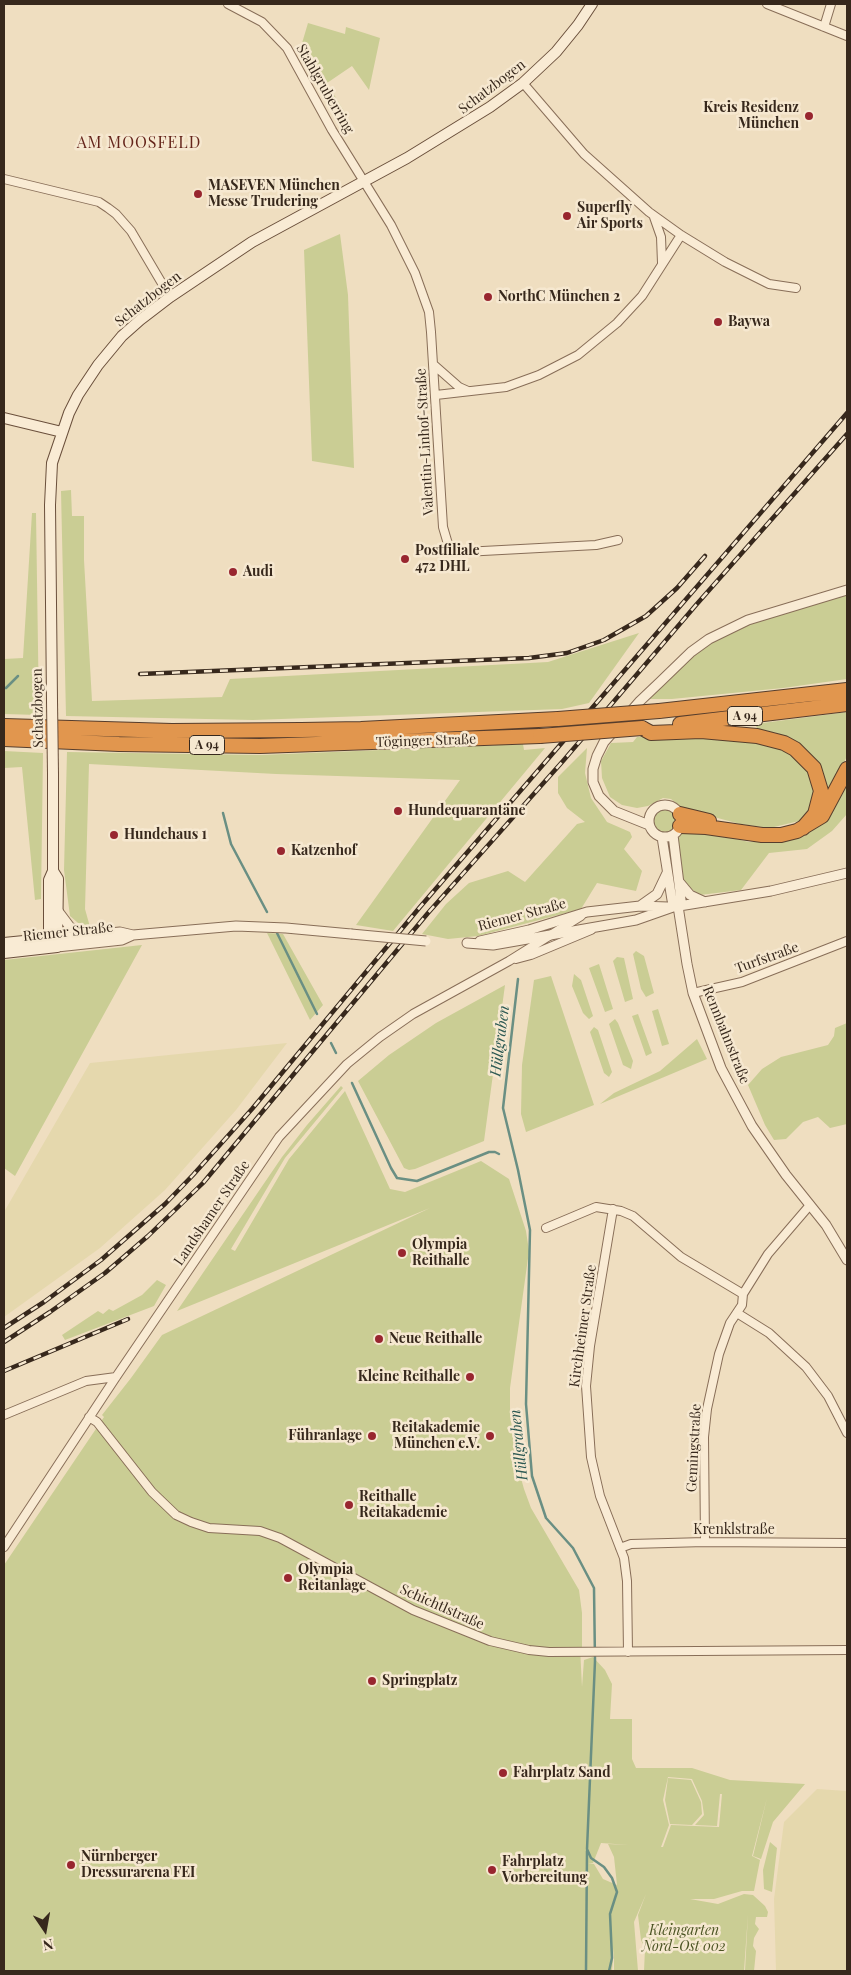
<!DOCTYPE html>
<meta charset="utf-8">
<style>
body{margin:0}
#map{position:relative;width:851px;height:1975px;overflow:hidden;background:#efdec0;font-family:"Playfair Display",serif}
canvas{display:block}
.frame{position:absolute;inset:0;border:5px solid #37281c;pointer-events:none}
.north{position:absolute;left:20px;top:1905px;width:50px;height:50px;-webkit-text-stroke:4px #f6e8d0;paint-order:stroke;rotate:168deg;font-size:14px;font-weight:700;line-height:20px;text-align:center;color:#37281c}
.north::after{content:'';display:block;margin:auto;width:18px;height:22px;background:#37281c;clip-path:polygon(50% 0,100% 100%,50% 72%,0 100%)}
</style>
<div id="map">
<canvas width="851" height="1975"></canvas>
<div class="frame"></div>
<div class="north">N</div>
</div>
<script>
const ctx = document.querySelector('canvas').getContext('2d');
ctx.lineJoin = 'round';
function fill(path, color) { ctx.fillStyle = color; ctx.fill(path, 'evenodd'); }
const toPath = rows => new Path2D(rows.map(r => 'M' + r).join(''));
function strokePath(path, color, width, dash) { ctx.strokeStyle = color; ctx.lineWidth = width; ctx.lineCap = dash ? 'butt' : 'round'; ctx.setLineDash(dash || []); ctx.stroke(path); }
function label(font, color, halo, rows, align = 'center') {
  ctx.font = font + ' "Playfair Display",serif'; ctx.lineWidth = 5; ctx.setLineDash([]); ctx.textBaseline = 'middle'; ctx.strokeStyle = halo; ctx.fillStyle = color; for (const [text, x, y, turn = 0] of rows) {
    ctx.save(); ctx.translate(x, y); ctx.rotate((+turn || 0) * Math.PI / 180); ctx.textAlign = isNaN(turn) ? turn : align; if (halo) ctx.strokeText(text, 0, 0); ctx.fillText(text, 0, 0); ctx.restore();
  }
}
const farmland = toPath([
 [287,1043,236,1110,165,1190,100,1248,4,1317,4,1212,90,1063],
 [817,1789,847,1791,847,1971,776,1971,774,1899,784,1822]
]);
const green = toPath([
 [308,23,345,34,346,27,380,38,369,90,352,66,327,83,346,114,340,118,300,50],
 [340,234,348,295,354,468,312,461,304,250],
 [71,490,72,516,84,516,84,560,92,701,222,697,230,679,548,662,639,633,589,703,562,709,253,720,66,716,61,491],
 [32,513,36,513,39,715,4,714,4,659,23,658],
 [847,595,847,679,783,688,672,699,649,699,683,664,718,638,761,620],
 [847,712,847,756,823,809,819,765,803,746,777,733,758,730,755,724],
 [695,735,762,740,785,747,815,778,816,795,810,809,799,821,770,828,740,824,684,809,671,799,663,798,648,806,637,808,622,805,610,797,602,778,601,761,611,743,633,742,637,737],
 [523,744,524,750,545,748,393,931,356,925,460,780,276,774,89,764,85,909,90,927,84,928,70,916,64,870,67,752,261,755],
 [587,748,585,773,591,798,607,822,630,832,632,837,624,849,642,871,636,891,597,883,581,909,478,936,448,939,422,934,446,904,469,883,508,871,525,882,577,824,585,822,567,808,558,793,558,777],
 [4,751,43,753,41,899,35,900,22,767,4,768],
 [847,778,847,814,832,831,807,849,769,853,741,890,700,895,683,883,677,847,679,837,684,831,692,829,749,842,779,841,800,837,813,830,824,820],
 '653 821a12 12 0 1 1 24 0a12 12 0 1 1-24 0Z',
 [267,933,283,934,323,1005,310,1020],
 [142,945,15,1176,4,1168,4,960],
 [636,951,644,956,654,993,646,997,641,989,633,954],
 [617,957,624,958,633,999,625,1002,613,961],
 [599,964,613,1009,605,1012,589,968],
 [574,974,581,980,593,1016,589,1019,583,1013,572,986],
 [551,976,594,1105,526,1132,521,1114,522,1065,534,980],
 [505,985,484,1141,415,1169,409,1170,404,1168,358,1081,389,1055,436,1023],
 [658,1009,669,1044,662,1046,652,1011],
 [638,1014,652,1053,646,1056,632,1016],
 [615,1019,618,1023,633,1061,631,1069,623,1065,609,1024],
 [847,1023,847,1124,830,1128,818,1117,803,1122,786,1139,774,1140,765,1125,748,1085,762,1069,781,1057,828,1045,834,1036,835,1028],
 [594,1027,598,1030,612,1072,609,1077,604,1073,590,1032],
 [697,1039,707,1059,600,1104,614,1093,660,1071],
 [341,1086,343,1088,285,1158,231,1249,235,1251,289,1159,345,1091,390,1189,405,1192,481,1161,509,1179,526,1231,529,1251,510,1388,510,1414,517,1464,524,1489,531,1508,579,1590,582,1613,582,1647,580,1647,582,1687,584,1660,593,1657,605,1670,612,1684,610,1719,632,1719,632,1759,636,1768,692,1768,730,1780,805,1784,773,1822,761,1859,753,1856,767,1798,752,1856,760,1860,754,1891,742,1891,714,1899,690,1899,718,1904,744,1894,753,1895,765,1906,768,1912,767,1917,756,1917,755,1924,759,1929,754,1938,753,1946,756,1951,754,1971,745,1971,748,1914,744,1971,644,1971,645,1949,641,1940,638,1915,646,1894,634,1922,638,1971,614,1971,614,1948,612,1971,4,1971,4,1565,104,1417,102,1415,131,1378,162,1335,430,1208,177,1311,282,1157,307,1125],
 [668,1777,692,1779,702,1801,704,1815,695,1825,717,1826,720,1794,722,1794,719,1827,671,1825,663,1847,661,1847,669,1825,663,1800],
 [601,1843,629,1845,608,1844,614,1857,617,1885,603,1879,594,1864,588,1863,593,1863],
 [157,1280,166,1285,154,1306,65,1340,62,1335,98,1311,103,1314,109,1309,113,1311,142,1295],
 [668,1778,691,1780,701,1802,702,1814,692,1825,670,1824,665,1800],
 [770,1842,777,1848,772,1892,764,1889,763,1870]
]);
const stream = toPath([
 [4,688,6,688,18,676],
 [223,813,231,844,267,912],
 [277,933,317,1014],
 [518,979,503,1108,518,1170,530,1230,526,1404,532,1476,546,1518,573,1548,594,1588,595,1661,587,1849,591,1858,604,1867,612,1878,617,1892,610,1914,612,1958,609,1971],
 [331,1043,336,1053],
 [352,1083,391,1168,397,1178,417,1181,489,1152,495,1152,499,1154],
 [586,1971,587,1851]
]);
const minor = toPath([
 [228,4,262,22,287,48,332,130,391,225,415,273,429,312,431,332,443,527,448,544,464,552,596,545,618,540],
 [767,4,847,36],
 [824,27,831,4],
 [523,83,584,154,649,212,681,235,725,262,769,284,796,288],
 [4,179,99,202,108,208,116,214,131,231,170,297],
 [654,217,661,237,662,263],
 [434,365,459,387,468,391],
 [436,395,506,387,539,375,578,355,617,323,642,296,681,235],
 [516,959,531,955,591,930],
 [693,993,742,982,847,941],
 [613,1209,590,1346,586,1386,591,1457,600,1496,624,1558,627,1581,628,1652],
 [546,1228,596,1207,621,1211,633,1216,681,1257,743,1294],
 [737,1313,769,1333,806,1367,828,1396,847,1433],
 [4,1415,86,1381,116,1377],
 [89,1417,97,1422,152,1492,176,1515,191,1522,209,1528,260,1531,280,1538,413,1610,490,1641,529,1650,549,1652,847,1650],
 [705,1542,704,1437,707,1409,719,1354,730,1323,742,1305,743,1294,768,1254,810,1205],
 [4,1547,116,1377,279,1137,347,1064,380,1037,413,1014,509,961,581,916],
 [620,1548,631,1544,705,1542,847,1543]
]);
const tertiary = toPath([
 '649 821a16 16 0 1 1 32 0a16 16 0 1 1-32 0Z',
 [649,825,614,811,599,796,593,782,593,769,597,756,604,742,640,701,660,682,691,652,709,639,748,620,847,590],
 [673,835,681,900,678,906,687,964,693,993,721,1068,752,1126,786,1175,826,1225,847,1260],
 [662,837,672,900,678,906],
 [680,883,690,895,705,902],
 [640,906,657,894,667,873],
 [58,911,70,927,83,934],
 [58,938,120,932,133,935,236,926,286,928,351,934],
 [480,941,529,930,587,912,640,906,668,907],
 [467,943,493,945,636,920,673,907,771,891,847,873],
 [57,947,122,940,133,935]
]);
const secondary = toPath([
 [4,418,62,432],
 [52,701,50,505,52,463,69,413,78,395,98,365,122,336,140,320,170,297,252,242,407,158,490,107,523,83,556,52,578,25,592,4],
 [4,943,54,938],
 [49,948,49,880,53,871,53,774],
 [4,953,57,947,58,879,53,871]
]);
const motorway = toPath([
 [659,711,847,690],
 [680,724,847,704],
 [4,726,172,731,301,730,361,729,558,719],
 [642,728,651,733,701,731,757,736,784,743,795,749,814,768,821,791,815,814,803,828],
 [4,739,119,744,260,746,540,736],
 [680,814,709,821],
 [680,826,706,827,762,835,781,835,797,831,822,816,847,769]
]);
const rail = toPath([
 [140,674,529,658,567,653,604,640,646,616,677,588,705,556],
 [4,1328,44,1302,101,1260,165,1204,193,1175,252,1109,420,907,847,413],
 [4,1342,50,1312,105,1273,148,1236,203,1183,428,913,563,761,696,605,847,434],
 [4,1371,128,1319]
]);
const tertiaryBridge = toPath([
 [351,934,426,941]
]);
const secondaryBridge = toPath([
 [52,701,53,774]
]);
const motorwayBridge = toPath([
 [558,719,659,711],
 [540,736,642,728]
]);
const markers = [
 [809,116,5,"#98262f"],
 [198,194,5,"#98262f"],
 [567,216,5,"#98262f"],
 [488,297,5,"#98262f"],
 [718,322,5,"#98262f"],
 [405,559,5,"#98262f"],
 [233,572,5,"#98262f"],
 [398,811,5,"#98262f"],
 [114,835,5,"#98262f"],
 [281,851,5,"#98262f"],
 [402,1253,5,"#98262f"],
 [379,1339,5,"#98262f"],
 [470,1377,5,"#98262f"],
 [372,1436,5,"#98262f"],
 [490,1436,5,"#98262f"],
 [349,1505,5,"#98262f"],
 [288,1578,5,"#98262f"],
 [372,1681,5,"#98262f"],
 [503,1773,5,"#98262f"],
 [71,1865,5,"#98262f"],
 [492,1870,5,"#98262f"]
];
const shields = [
 [745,716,35],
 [207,745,35]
];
const shieldNames = [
 ["A 94",745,716],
 ["A 94",207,745]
];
const streetNames = [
 ["Schatzbogen",492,87,-37],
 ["Stahlgruberring",325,89,60],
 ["Schatzbogen",148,299,-38],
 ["Valentin-Linhof-Straße",425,442,-93],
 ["Schatzbogen",38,708,-91],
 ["Töginger Straße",426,741,-2],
 ["Riemer Straße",522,915,-15],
 ["Riemer Straße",68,932,-6],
 ["Turfstraße",767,958,-20],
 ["Rennbahnstraße",726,1035,68],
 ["Landshamer Straße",212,1213,-56],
 ["Kirchheimer Straße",583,1326,-82],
 ["Gemingstraße",694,1448,-87],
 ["Krenklstraße",734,1530],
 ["Schichtlstraße",442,1607,24]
];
const poiNames = [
 ["Kreis Residenz",799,108,"right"],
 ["München",799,124,"right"],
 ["MASEVEN München",208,186],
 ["Messe Trudering",208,202],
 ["Superfly",577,208],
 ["Air Sports",577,224],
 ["NorthC München 2",498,297],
 ["Baywa",728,322],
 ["Postfiliale",415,551],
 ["472 DHL",415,567],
 ["Audi",243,572],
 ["Hundequarantäne",408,811],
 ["Hundehaus 1",124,835],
 ["Katzenhof",291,851],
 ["Olympia",412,1245],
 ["Reithalle",412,1261],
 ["Neue Reithalle",389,1339],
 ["Kleine Reithalle",460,1377,"right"],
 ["Reitakademie",480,1428,"right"],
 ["München e.V.",480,1444,"right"],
 ["Führanlage",362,1436,"right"],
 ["Reithalle",359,1497],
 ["Reitakademie",359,1513],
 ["Olympia",298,1570],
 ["Reitanlage",298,1586],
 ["Springplatz",382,1681],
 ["Fahrplatz Sand",513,1773],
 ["Nürnberger",81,1857],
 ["Dressurarena FEI",81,1873],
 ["Fahrplatz",502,1862],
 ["Vorbereitung",502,1878]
];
const parkNames = [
 ["Kleingarten",684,1931],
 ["Nord-Ost 002",684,1947]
];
const waterNames = [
 ["Hüllgraben",500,1041,-83],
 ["Hüllgraben",519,1445,-96]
];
const quarterNames = [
 ["AM MOOSFELD",139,143]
];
fill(farmland, '#e5d8ad');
fill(green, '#cacd94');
strokePath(stream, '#6a8f83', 2.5);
strokePath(minor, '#886e58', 10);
strokePath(tertiary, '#886e58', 11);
strokePath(secondary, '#6a4f3b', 12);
strokePath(motorway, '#563d2c', 16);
strokePath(minor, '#f9ebd4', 8);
strokePath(tertiary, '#f9ebd4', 9);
strokePath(secondary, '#f9ebd4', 10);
strokePath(motorway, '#e1964e', 14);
strokePath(rail, '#37281c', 4.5);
strokePath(rail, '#f6e8d0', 2.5, [8]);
strokePath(tertiaryBridge, '#886e58', 11, []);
strokePath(secondaryBridge, '#6a4f3b', 12, []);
strokePath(motorwayBridge, '#563d2c', 16, []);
strokePath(tertiaryBridge, '#f9ebd4', 9);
strokePath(secondaryBridge, '#f9ebd4', 10);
strokePath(motorwayBridge, '#e1964e', 14);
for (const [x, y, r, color] of markers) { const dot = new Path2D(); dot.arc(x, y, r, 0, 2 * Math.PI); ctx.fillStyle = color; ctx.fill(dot); strokePath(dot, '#f6e8d0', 2); }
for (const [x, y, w] of shields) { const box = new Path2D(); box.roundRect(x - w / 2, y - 9.5, w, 19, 4); ctx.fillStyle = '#f6e8d0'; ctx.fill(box); strokePath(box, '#37281c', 1); }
label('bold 12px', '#37281c', null, shieldNames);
label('14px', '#37281c', '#f6e8d0', streetNames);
label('bold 14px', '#37281c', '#f6e8d0', poiNames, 'left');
label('italic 14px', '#4b5423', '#f6e8d0', parkNames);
label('italic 15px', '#2b5852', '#f6e8d0', waterNames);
ctx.letterSpacing = '1px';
label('16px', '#65251b', '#f6e8d0', quarterNames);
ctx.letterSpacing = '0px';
</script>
